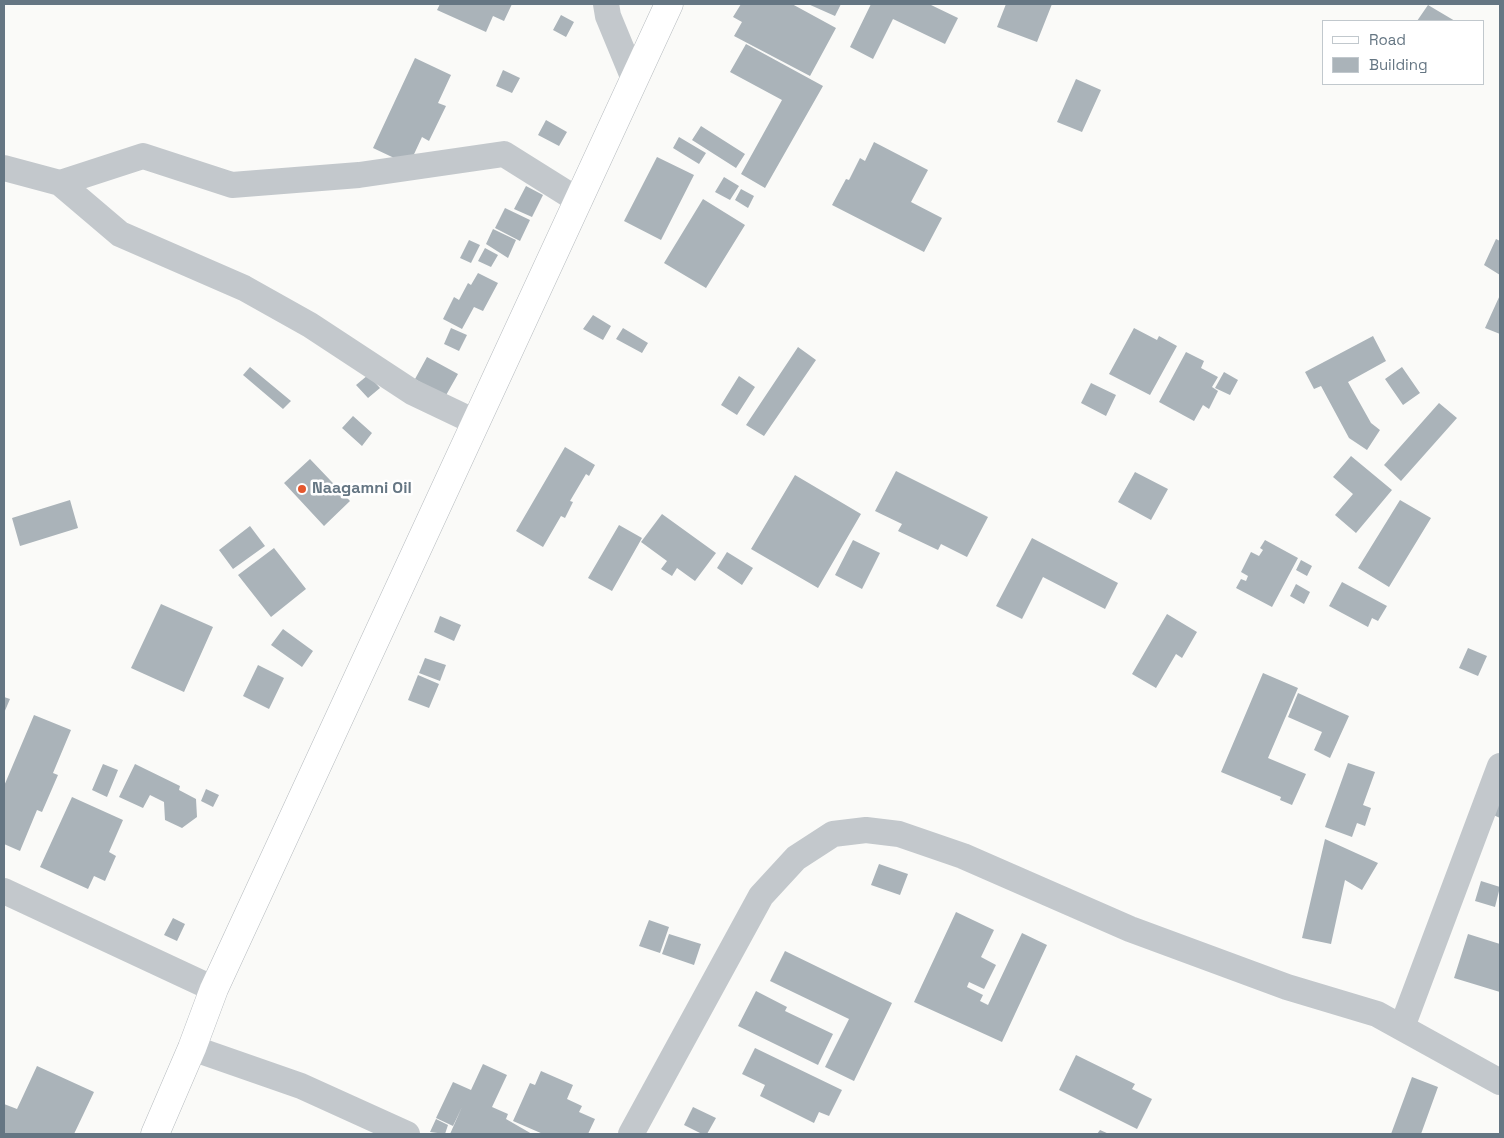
<!DOCTYPE html>
<style>
body{margin:0}
#map{position:relative;width:1504px;height:1138px;overflow:hidden;background:#fafaf8;font-family:"Space Grotesk",sans-serif}
canvas{display:block}
.frame{position:absolute;inset:0;border:5px solid #657683;pointer-events:none}
.legend{position:absolute;left:1322px;top:20px;width:162px;height:65px;box-sizing:border-box;background:#fff;border:1px solid #c1c8cd;margin:0;padding:6px 9px;list-style:none;font-size:15px;color:#657683}
.legend li{display:flex;align-items:center;gap:10px;height:25px}
.legend b{width:25px;border:1px solid #c1c8cd}
</style>
<div id="map">
<canvas width="1504" height="1138"></canvas>
<div class="frame"></div>
<ul class="legend">
<li><b style="height:6px;background:#fff"></b>Road</li>
<li><b style="height:14px;background:#aab3b9"></b>Building</li>
</ul>
</div>
<script>
const ctx = document.querySelector('canvas').getContext('2d');
ctx.lineJoin = 'round';
function fill(path, color) { ctx.fillStyle = color; ctx.fill(path, 'evenodd'); }
const toPath = rows => new Path2D(rows.map(r => 'M' + r).join(''));
function strokePath(path, color, width, dash) { ctx.strokeStyle = color; ctx.lineWidth = width; ctx.lineCap = dash ? 'butt' : 'round'; ctx.setLineDash(dash || []); ctx.stroke(path); }
function label(font, color, halo, rows, align = 'center') {
  ctx.font = font + ' "Space Grotesk",sans-serif'; ctx.lineWidth = 5; ctx.setLineDash([]); ctx.textBaseline = 'middle'; ctx.strokeStyle = halo; ctx.fillStyle = color; for (const [text, x, y, turn = 0] of rows) {
    ctx.save(); ctx.translate(x, y); ctx.rotate((+turn || 0) * Math.PI / 180); ctx.textAlign = isNaN(turn) ? turn : align; if (halo) ctx.strokeText(text, 0, 0); ctx.fillText(text, 0, 0); ctx.restore();
  }
}
const building = toPath([
 [440,4,512,4,504,21,493,16,486,32,437,10],
 [741,4,792,4,836,28,810,76,734,36,742,22,733,17],
 [808,4,841,4,835,16],
 [871,4,929,4,958,18,945,44,893,19,873,59,850,47],
 [1006,4,1052,4,1037,42,997,27],
 [1428,5,1455,21,1417,21],
 [561,15,574,22,566,37,553,30],
 [746,44,823,86,765,188,741,174,782,100,730,72],
 [415,58,451,75,438,103,446,106,429,141,422,137,409,165,373,148],
 [503,70,520,78,512,93,496,86],
 [1076,79,1101,90,1082,132,1057,122],
 [546,120,567,132,559,146,538,135],
 [701,126,745,154,736,168,692,140],
 [679,137,706,153,699,164,673,148],
 [874,142,928,170,911,202,942,218,924,252,832,205,846,179,849,180,860,158,865,161],
 [657,157,694,175,661,240,624,221],
 [724,177,739,186,730,200,715,192],
 [526,186,543,195,532,217,514,209],
 [741,189,754,196,748,208,735,200],
 [703,199,745,225,706,288,664,263],
 [505,208,530,220,520,241,495,228],
 [493,229,516,240,508,258,486,244],
 [1496,239,1500,241,1500,275,1484,265],
 [469,240,480,245,471,263,460,258],
 [485,248,498,255,491,267,478,261],
 [478,273,498,283,483,311,474,307,462,329,443,319,454,297,459,300,468,283,471,285],
 [1500,295,1500,334,1485,328],
 [593,315,611,326,603,340,583,329],
 [451,328,467,335,459,351,444,344],
 [623,328,648,343,642,353,616,339],
 [1134,328,1157,340,1159,336,1177,346,1150,395,1109,374],
 [1373,336,1386,361,1348,382,1371,423,1380,430,1367,450,1349,438,1321,386,1314,389,1305,372],
 [798,347,816,360,764,436,746,425],
 [1186,352,1204,361,1201,368,1218,377,1212,387,1218,391,1209,409,1203,405,1194,421,1159,402],
 [427,357,458,374,445,397,415,379],
 [250,367,291,401,283,409,243,375],
 [1402,367,1420,393,1403,405,1385,379],
 [1224,372,1238,380,1230,395,1215,388],
 [368,375,380,388,368,398,356,385],
 [739,376,755,387,737,415,721,405],
 [1091,383,1116,395,1106,416,1081,403],
 [1439,403,1457,418,1401,481,1384,465],
 [353,416,372,433,362,446,342,428],
 [565,447,595,465,589,476,586,474,570,501,573,502,565,518,561,516,543,547,516,531],
 [1351,456,1392,490,1356,533,1335,515,1353,494,1333,477],
 [310,459,350,501,324,526,284,483],
 [896,471,988,517,967,557,941,544,938,550,898,531,902,524,875,511],
 [1135,472,1168,489,1151,520,1118,502],
 [795,475,861,514,818,588,751,549],
 [70,500,78,528,20,546,12,518],
 [1400,500,1431,518,1389,587,1358,568],
 [662,514,716,553,695,581,677,568,672,576,661,569,667,561,641,542],
 [619,525,642,538,612,591,588,578],
 [250,526,265,546,233,569,219,550],
 [1032,538,1118,583,1105,609,1043,577,1022,619,996,606],
 [853,540,880,553,862,589,835,575],
 [1265,540,1298,558,1272,607,1236,588,1241,579,1246,581,1248,576,1241,572,1251,552,1259,556,1263,550,1260,548],
 [274,548,306,589,271,617,238,575],
 [727,552,753,568,742,585,717,568],
 [1301,560,1312,566,1307,576,1296,570],
 [1342,582,1387,606,1378,621,1372,618,1368,627,1329,606],
 [1296,584,1310,592,1304,604,1290,596],
 [161,604,213,627,184,692,131,668],
 [1167,614,1197,632,1182,658,1176,654,1156,688,1132,674],
 [440,616,461,625,454,641,434,632],
 [283,629,313,651,302,667,271,645],
 [1468,648,1487,656,1478,676,1459,668],
 [425,658,446,665,440,681,419,673],
 [258,665,284,678,269,709,243,696],
 [1263,673,1298,688,1268,758,1306,774,1292,805,1280,800,1281,797,1221,772],
 [418,675,439,684,429,708,408,700],
 [1298,693,1349,716,1330,758,1314,750,1322,732,1288,717],
 [4,697,10,699,4,713],
 [34,715,71,730,53,773,58,775,42,812,37,810,20,851,4,844,4,786],
 [1348,763,1375,772,1363,805,1371,808,1365,826,1357,823,1352,837,1325,827],
 [103,764,118,770,107,797,92,790],
 [135,764,180,786,179,790,196,799,197,817,182,828,165,820,164,802,150,795,143,808,119,797],
 [206,789,219,795,213,807,201,801],
 [72,797,123,820,109,852,116,856,105,881,94,876,88,889,40,867],
 [1500,797,1500,818,1489,813],
 [1325,839,1378,863,1362,890,1345,880,1331,944,1302,938],
 [879,864,908,874,900,895,871,885],
 [1481,881,1500,887,1495,907,1475,901],
 [956,912,994,930,981,957,996,965,984,989,969,982,967,987,983,995,980,1001,988,1005,1022,933,1047,945,1002,1042,914,1002],
 [173,918,185,924,177,941,164,935],
 [649,920,669,927,660,953,639,946],
 [669,934,701,944,694,965,662,954],
 [1468,934,1500,944,1500,992,1454,978],
 [785,951,892,1003,854,1081,825,1067,849,1019,770,981],
 [756,991,787,1007,785,1011,833,1034,818,1065,738,1026],
 [755,1048,842,1090,829,1116,819,1112,814,1123,760,1096,765,1085,742,1074],
 [1076,1055,1135,1084,1132,1089,1152,1099,1137,1129,1059,1090],
 [483,1064,507,1075,492,1107,508,1114,506,1119,532,1134,450,1134,462,1107,453,1126,436,1118,453,1082,471,1090],
 [37,1066,94,1092,74,1134,4,1134,4,1104,17,1109],
 [541,1071,573,1085,567,1099,582,1106,579,1112,595,1119,588,1134,543,1134,513,1121,530,1083,535,1085],
 [1412,1077,1438,1087,1421,1134,1391,1134],
 [693,1107,716,1118,707,1134,702,1134,684,1125],
 [436,1119,448,1125,445,1134,430,1132],
 [1100,1130,1109,1134,1097,1134]
]);
const minor = toPath([
 [606,4,608,16,634,79],
 [4,168,60,183,120,234,244,288,310,325,412,392,475,422],
 [60,183,143,156,232,185,359,175,504,154,579,201],
 [4,891,214,989],
 [1402,1027,1500,766],
 [192,1048,301,1086,407,1134],
 [631,1134,761,896,796,858,833,834,866,830,899,834,963,856,1130,929,1287,987,1377,1014,1500,1082]
]);
const major = toPath([
 [155,1134,192,1048,214,989,669,4]
]);
const markers = [
 [302,489,5,"#e4572e"]
];
const poiNames = [
 ["Naagamni Oil",312,489]
];
fill(building, '#aab3b9');
strokePath(major, '#b5babe', 29);
strokePath(minor, '#c3c8cc', 26);
strokePath(major, '#fff', 28);
for (const [x, y, r, color] of markers) { const dot = new Path2D(); dot.arc(x, y, r, 0, 2 * Math.PI); ctx.fillStyle = color; ctx.fill(dot); strokePath(dot, '#fff', 2); }
label('bold 16px', '#657683', '#fff', poiNames, 'left');
</script>
